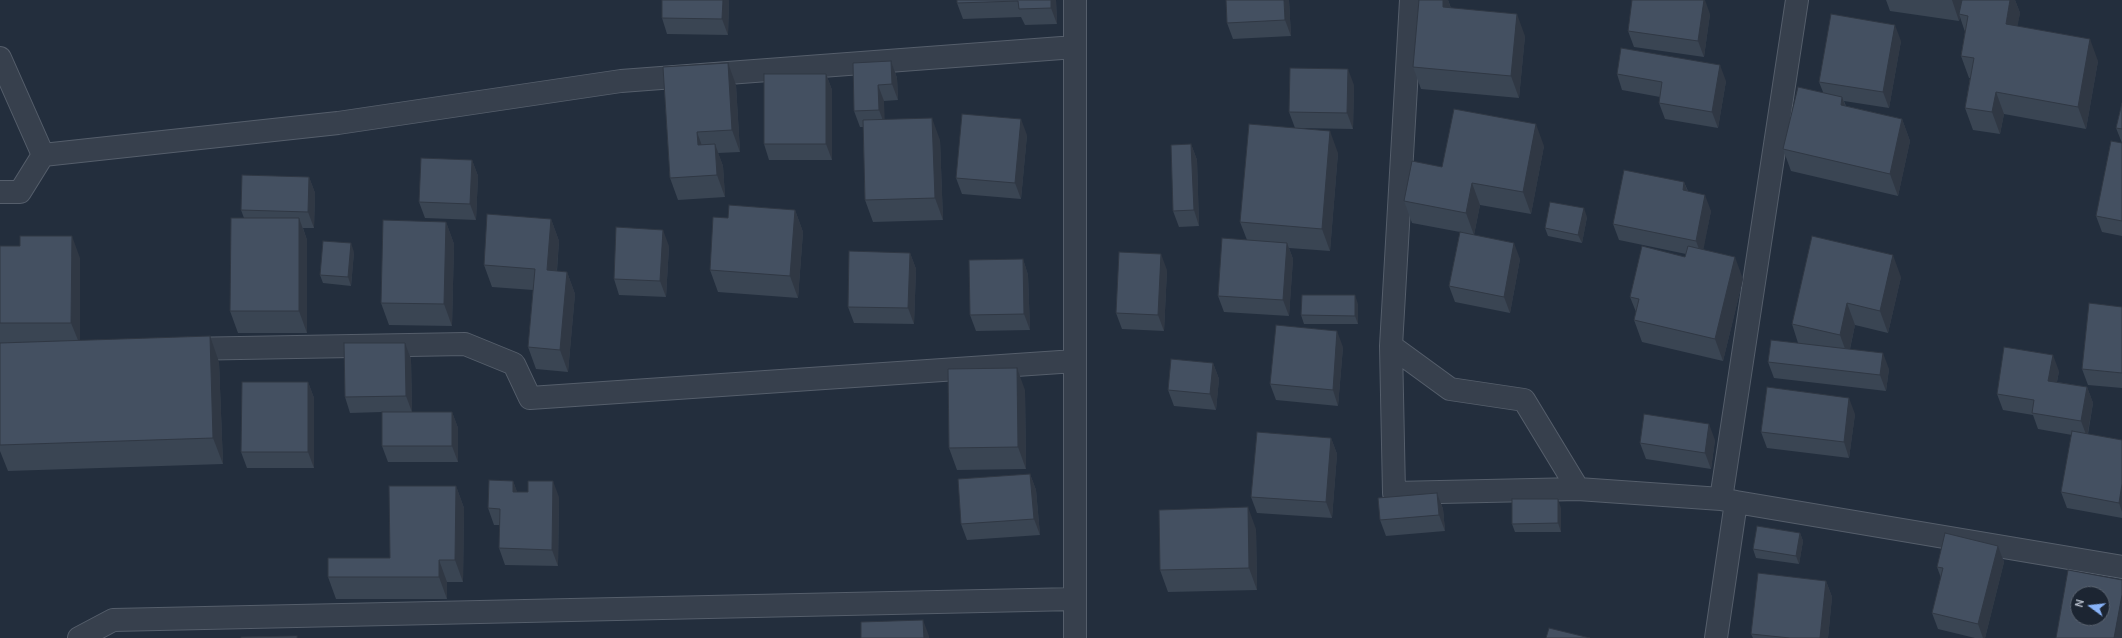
<!DOCTYPE html>
<style>
body{margin:0}
#map{position:relative;width:2122px;height:638px;overflow:hidden;background:#232e3d;font-family:Cabin,sans-serif}
canvas{display:block}
.north{position:absolute;left:2070px;top:586px;width:40px;height:40px;box-sizing:border-box;background:#1c2532;border:1px solid #58616e;border-radius:50%;rotate:285deg;font-size:11px;font-weight:700;line-height:16px;text-align:center;color:#b3bbc8}
.north::after{content:'';display:block;margin:auto;width:14px;height:18px;background:#88b3f8;clip-path:polygon(50% 0,100% 100%,50% 72%,0 100%)}
</style>
<div id="map">
<canvas width="2122" height="638"></canvas>
<div class="north">N</div>
</div>
<script>
const ctx = document.querySelector('canvas').getContext('2d');
ctx.lineJoin = 'round';
const toPath = rows => new Path2D(rows.map(r => 'M' + r).join(''));
function strokePath(path, color, width, dash) { ctx.strokeStyle = color; ctx.lineWidth = width; ctx.lineCap = dash ? 'butt' : 'round'; ctx.setLineDash(dash || []); ctx.stroke(path); }
function fill(path, color) { ctx.fillStyle = color; ctx.fill(path, 'evenodd'); }
const minor = toPath([
 [1075,0,1075,638],
 [1411,0,1391,346,1450,389,1524,400,1578,489,1721,499],
 [0,58,43,155,20,192,0,192],
 [43,155,338,123,621,81,1075,47],
 [1391,346,1394,493,1578,489],
 [184,349,465,344,514,364,530,398,1075,361],
 [1736,502,2122,567],
 [79,638,113,620,1075,599],
 [1716,638,1736,502,1721,499,1797,0]
]);
const wall = toPath([
 [729,0,728,35,667,34,662,18],
 [957,0,1056,0,1057,24,1025,25,1021,17,963,19,957,3],
 [1289,0,1291,36,1233,39,1227,23],
 [1419,0,1448,0,1451,8,1525,36,1519,98,1421,89,1413,67],
 [1886,0,2015,0,2020,13,2017,26,2098,61,2086,129,2004,114,2000,134,1973,130,1965,108,1970,78,1969,78,1961,56,1965,32,1960,17,1959,21,1890,11],
 [1710,14,1704,57,1634,47,1628,31],
 [1901,41,1889,108,1844,101,1846,106,1902,119,1910,141,1898,196,1791,171,1783,149,1823,92,1819,82],
 [891,61,897,78,898,100,884,101,884,120,940,140,943,220,873,222,865,200,863,127,860,127,854,111],
 [663,67,736,85,740,152,718,153,723,166,725,197,678,200,670,178],
 [826,74,832,90,832,160,769,160,764,144],
 [1617,74,1726,81,1718,128,1665,119,1659,103,1660,97,1622,90],
 [1354,85,1353,129,1297,128,1338,153,1330,251,1289,248,1293,259,1289,316,1224,312,1218,296,1247,240,1240,222,1295,128,1289,112],
 [2122,103,2122,236,2102,232,2096,216,2122,143,2116,128],
 [1027,135,1021,199,962,194,956,178],
 [1191,144,1197,160,1199,226,1179,227,1173,211],
 [1544,146,1531,214,1480,205,1474,235,1520,259,1510,313,1455,302,1449,286,1460,232,1412,223,1404,201,1442,167],
 [472,160,478,176,476,220,425,218,419,202],
 [309,177,315,193,314,228,303,228,307,240,307,333,238,333,230,311,244,218,241,210],
 [1684,182,1688,191,1711,211,1703,249,1743,279,1723,361,1642,342,1634,320,1636,312,1630,297,1685,257,1686,254,1619,240,1613,224],
 [795,210,803,232,798,298,718,292,710,270,728,218],
 [1587,217,1582,243,1548,236,1545,228],
 [551,219,559,241,557,271,567,272,575,294,568,372,536,369,528,347,533,290,492,287,484,265],
 [446,222,454,244,452,326,389,325,381,303],
 [0,246,80,258,80,340,219,362,223,464,8,471,0,451],
 [669,246,666,297,619,295,614,279],
 [354,252,351,286,323,283,320,275],
 [910,253,916,269,914,324,854,323,848,307],
 [1023,259,1028,275,1030,330,976,331,970,315],
 [1167,270,1164,331,1122,329,1116,313],
 [1901,277,1888,333,1855,325,1850,349,1889,369,1886,391,1774,378,1768,362,1798,343,1792,324],
 [1358,304,1358,324,1304,324,1301,315],
 [2122,307,2122,388,2088,385,2082,369],
 [405,343,411,359,412,412,452,412,458,428,458,462,388,462,382,446,382,412,350,413,345,397],
 [1343,347,1338,406,1276,400,1270,384],
 [1213,363,1219,379,1216,410,1174,406,1168,390],
 [2059,371,2057,382,2087,387,2093,403,2088,434,2122,440,2122,518,2067,508,2061,492,2072,435,2038,429,2033,415,2003,410,1997,394],
 [308,382,314,398,314,468,247,468,241,452],
 [1025,390,1026,469,957,470,949,448],
 [1855,414,1849,458,1767,448,1761,432],
 [1331,438,1337,454,1332,518,1257,513,1251,497],
 [1715,440,1711,469,1646,459,1640,443],
 [1030,474,1036,490,1040,535,967,540,961,524],
 [513,481,517,492,559,497,558,566,505,565,499,548,500,525,494,525,488,508],
 [456,486,464,508,463,582,447,582,447,599,336,599,328,577,390,558],
 [1437,493,1443,509,1445,531,1386,536,1380,520],
 [1561,508,1561,532,1515,532,1512,524],
 [1256,529,1257,590,1168,592,1160,570],
 [1800,533,1803,541,1799,564,1756,558,1753,549],
 [1998,546,2004,562,1985,638,1975,638,1938,629,1932,613,1941,578,1937,567],
 [1826,581,1832,597,1828,638,1753,638,1751,634]
]);
const shadedWall = toPath([
 [723,0,729,0,728,35,722,19],
 [1051,0,1056,0,1057,24,1051,8],
 [1284,0,1289,0,1291,36,1285,20],
 [1443,0,1448,0,1452,12,1443,7],
 [1704,0,1705,0,1710,14,1704,57,1698,41],
 [1952,0,1962,0,1959,14,1960,17,1959,21],
 [2010,0,2015,0,2020,13,2014,46,2006,24],
 [1517,14,1525,36,1519,98,1511,76],
 [1895,25,1901,41,1889,108,1883,92],
 [2090,39,2098,61,2086,129,2078,107],
 [891,61,897,78,898,100,892,84],
 [728,63,736,85,740,152,732,130],
 [1720,65,1726,81,1718,128,1712,112],
 [1348,69,1354,85,1353,129,1347,113],
 [826,74,832,90,832,160,826,144],
 [878,85,884,101,885,126,879,110],
 [1996,92,2004,114,2000,134,1992,112],
 [1842,97,1850,119,1841,105],
 [932,118,940,140,943,220,935,198],
 [1021,119,1027,135,1021,199,1015,183],
 [1902,119,1910,141,1898,196,1890,174],
 [1536,124,1544,146,1531,214,1523,192],
 [1330,131,1338,153,1330,251,1322,229],
 [697,132,705,154,698,145],
 [715,144,723,166,725,197,717,175],
 [1191,144,1197,160,1199,226,1194,210],
 [472,160,478,176,476,220,470,204],
 [309,177,315,193,314,228,308,212],
 [1684,182,1690,198,1683,190],
 [1472,183,1480,205,1474,235,1466,213],
 [1705,195,1711,211,1702,257,1696,241],
 [1584,208,1587,217,1582,243,1578,235],
 [795,210,803,232,798,298,790,276],
 [299,218,307,240,307,333,299,311],
 [551,219,559,241,555,292,547,270],
 [446,222,454,244,452,326,444,304],
 [663,230,669,246,666,297,660,281],
 [72,236,80,258,80,345,71,323],
 [351,243,354,252,351,286,348,277],
 [1287,243,1293,259,1289,316,1283,300],
 [1514,243,1520,259,1510,313,1504,297],
 [910,253,916,269,914,324,908,308],
 [1161,254,1167,270,1164,331,1158,315],
 [1893,255,1901,277,1888,333,1880,311],
 [1735,257,1743,279,1723,361,1715,339],
 [1023,259,1028,275,1030,330,1024,314],
 [567,272,575,294,568,372,560,350],
 [1355,295,1358,304,1358,324,1355,316],
 [1847,303,1855,325,1848,357,1840,335],
 [1337,331,1343,347,1338,406,1333,390],
 [210,336,219,362,223,464,213,438],
 [405,343,411,359,412,412,406,396],
 [1883,353,1889,369,1886,391,1880,375],
 [2053,355,2059,371,2054,397,2048,381],
 [1213,363,1219,379,1216,410,1210,394],
 [1017,368,1025,390,1026,469,1018,447],
 [308,382,314,398,314,468,308,452],
 [2087,387,2093,403,2087,437,2081,421],
 [1849,398,1855,414,1849,458,1844,442],
 [452,412,458,428,458,462,452,446],
 [1709,424,1715,440,1711,469,1705,453],
 [1331,438,1337,454,1332,518,1326,502],
 [1030,474,1036,490,1040,535,1034,519],
 [513,481,519,497,513,492],
 [553,481,559,497,558,566,552,550],
 [2122,484,2122,512,2119,503],
 [456,486,464,508,463,582,455,560],
 [1437,493,1443,509,1445,531,1439,515],
 [1558,499,1561,508,1561,532,1558,523],
 [1248,507,1256,529,1257,590,1249,568],
 [1800,533,1803,541,1799,564,1796,556],
 [1998,546,2004,562,1985,638,1983,638,1978,624],
 [439,560,447,582,447,599,439,577],
 [1826,581,1832,597,1828,638,1820,638],
 [2122,595,2122,638,2114,638],
 [923,620,929,636,929,638,924,638]
]);
const building = toPath([
 [662,0,723,0,722,19,662,18,662,0],
 [957,0,1051,0,1051,8,1019,9,1018,1,957,3,957,0],
 [1226,0,1284,0,1285,20,1227,23,1226,0],
 [1419,0,1443,0,1443,7,1517,14,1511,76,1413,67,1419,0],
 [1632,0,1704,0,1698,41,1628,31,1632,0],
 [1962,0,2010,0,2006,24,2090,39,2078,107,1996,92,1992,112,1965,108,1974,58,1961,56,1968,16,1959,14,1962,0],
 [1831,14,1895,25,1883,92,1819,82,1831,14],
 [1621,48,1720,65,1712,112,1659,103,1662,82,1617,74,1621,48],
 [891,61,892,84,878,85,879,110,854,111,853,63,891,61],
 [728,63,732,130,697,132,698,145,715,144,717,175,670,178,663,67,728,63],
 [1290,68,1348,69,1347,113,1289,112,1290,68],
 [764,74,826,74,826,144,764,144,764,74],
 [1798,87,1842,97,1841,105,1902,119,1890,174,1783,149,1798,87],
 [2122,103,2122,129,2116,128,2122,103],
 [1454,109,1536,124,1523,192,1472,183,1466,213,1404,201,1412,161,1442,167,1454,109],
 [962,114,1021,119,1015,183,956,178,962,114],
 [932,118,935,198,865,200,863,120,932,118],
 [1249,124,1330,131,1322,229,1240,222,1249,124],
 [2111,141,2122,143,2122,221,2096,216,2111,141],
 [1191,144,1194,210,1173,211,1171,145,1191,144],
 [421,158,472,160,470,204,419,202,421,158],
 [1624,170,1684,182,1683,190,1705,195,1696,241,1613,224,1624,170],
 [242,175,309,177,308,212,241,210,242,175],
 [1550,202,1584,208,1578,235,1545,228,1550,202],
 [729,205,795,210,790,276,710,270,713,217,728,218,729,205],
 [487,214,551,219,547,270,567,272,560,350,528,347,535,269,484,265,487,214],
 [231,218,299,218,299,311,230,311,231,218],
 [383,220,446,222,444,304,381,303,383,220],
 [616,227,663,230,660,281,614,279,616,227],
 [1460,232,1514,243,1504,297,1449,286,1460,232],
 [20,236,72,236,71,323,0,323,0,246,20,246,20,236],
 [1812,236,1893,255,1880,311,1847,303,1840,335,1792,324,1812,236],
 [1222,238,1287,243,1283,300,1218,296,1222,238],
 [323,241,351,243,348,277,320,275,323,241],
 [1642,246,1685,257,1688,246,1735,257,1715,339,1634,320,1639,299,1630,297,1642,246],
 [849,251,910,253,908,308,848,307,849,251],
 [1119,252,1161,254,1158,315,1116,313,1119,252],
 [1023,259,1024,314,970,315,969,260,1023,259],
 [1302,295,1355,295,1355,316,1301,315,1302,295],
 [2089,303,2122,307,2122,373,2082,369,2089,303],
 [1276,325,1337,331,1333,390,1270,384,1276,325],
 [210,336,213,438,0,445,0,343,210,336],
 [1771,340,1883,353,1880,375,1768,362,1771,340],
 [344,343,405,343,406,396,345,397,344,343],
 [2004,347,2053,355,2048,381,2087,387,2081,421,2032,413,2034,400,1997,394,2004,347],
 [1171,359,1213,363,1210,394,1168,390,1171,359],
 [1017,368,1018,447,949,448,948,369,1017,368],
 [242,382,308,382,308,452,241,452,242,382],
 [1767,387,1849,398,1844,442,1761,432,1767,387],
 [382,412,452,412,452,446,382,446,382,412],
 [1644,414,1709,424,1705,453,1640,443,1644,414],
 [2072,431,2122,440,2122,484,2119,503,2061,492,2072,431],
 [1257,432,1331,438,1326,502,1251,497,1257,432],
 [1030,474,1034,519,961,524,958,479,1030,474],
 [489,480,513,481,513,492,528,492,528,481,553,481,552,550,499,548,500,509,488,508,489,480],
 [389,486,456,486,455,560,439,560,439,577,328,577,328,558,390,558,389,486],
 [1437,493,1439,515,1380,520,1378,498,1437,493],
 [1512,499,1558,499,1558,523,1512,524,1512,499],
 [1248,507,1249,568,1160,570,1159,510,1248,507],
 [1757,526,1800,533,1796,556,1753,549,1757,526],
 [1945,533,1998,546,1978,624,1932,613,1943,568,1937,567,1945,533],
 [2068,570,2122,580,2122,595,2114,638,2056,638,2068,570],
 [2078,594,2102,594,2102,618,2078,618,2078,594],
 [1758,573,1826,581,1820,638,1790,638,1751,634,1758,573],
 [923,620,924,638,861,638,861,622,923,620],
 [1549,628,1590,638,1546,638,1549,628],
 [297,636,297,638,241,638,241,637,297,636]
]);
strokePath(minor, '#555e6b', 24);
strokePath(minor, '#37404d', 22);
fill(wall, '#3a4553');
fill(shadedWall, '#303844');
fill(building, '#445061');
strokePath(building, '#303844', 1);
</script>
